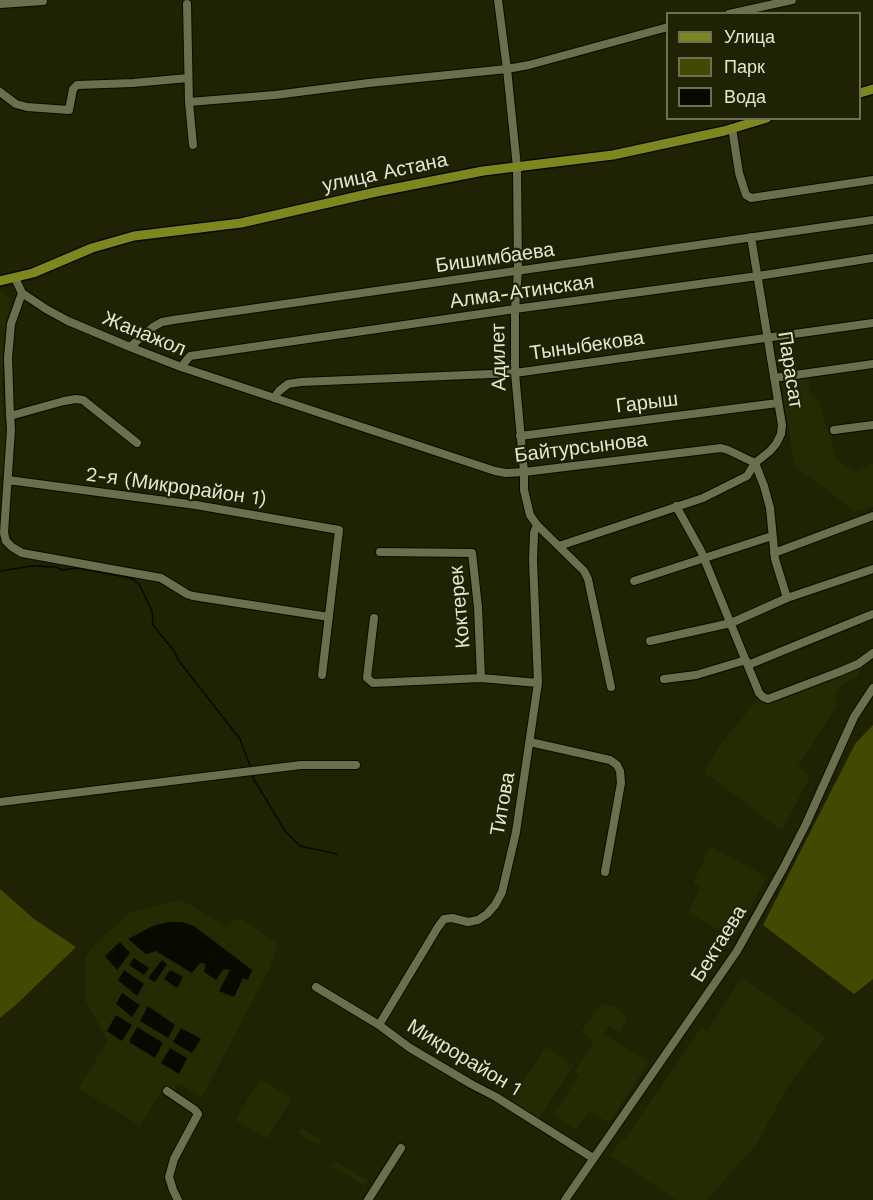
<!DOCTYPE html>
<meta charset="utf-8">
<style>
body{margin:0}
#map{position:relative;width:873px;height:1200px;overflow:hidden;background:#1f2203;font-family:"Work Sans",sans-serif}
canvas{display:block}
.legend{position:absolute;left:666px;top:12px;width:195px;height:108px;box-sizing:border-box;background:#1f2203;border:2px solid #6d7057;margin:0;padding:8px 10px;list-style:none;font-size:18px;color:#e3e6d4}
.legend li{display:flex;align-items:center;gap:12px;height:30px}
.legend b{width:30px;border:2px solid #6d7057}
</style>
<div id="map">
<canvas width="873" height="1200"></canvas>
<ul class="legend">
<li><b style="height:8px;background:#7e871f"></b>Улица</li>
<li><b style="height:16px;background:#434901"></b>Парк</li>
<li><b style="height:16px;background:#080a00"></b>Вода</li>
</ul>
</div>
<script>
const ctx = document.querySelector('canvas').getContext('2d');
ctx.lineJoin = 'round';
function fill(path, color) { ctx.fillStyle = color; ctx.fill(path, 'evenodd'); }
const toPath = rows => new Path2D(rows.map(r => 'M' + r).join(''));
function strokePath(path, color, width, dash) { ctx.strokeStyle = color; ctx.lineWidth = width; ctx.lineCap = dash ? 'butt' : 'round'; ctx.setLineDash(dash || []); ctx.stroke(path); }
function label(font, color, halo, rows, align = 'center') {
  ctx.font = font + ' "Work Sans",sans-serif'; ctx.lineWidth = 4.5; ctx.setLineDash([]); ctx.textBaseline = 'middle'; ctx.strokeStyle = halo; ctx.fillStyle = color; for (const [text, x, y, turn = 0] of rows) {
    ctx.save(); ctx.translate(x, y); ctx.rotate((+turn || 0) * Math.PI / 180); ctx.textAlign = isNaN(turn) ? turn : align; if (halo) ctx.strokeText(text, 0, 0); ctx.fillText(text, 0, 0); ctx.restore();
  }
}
const built = toPath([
 [0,292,11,298,4,336,2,387,5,434,3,476,0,476],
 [809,377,809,393,818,398,837,461,856,471,873,463,873,507,855,512,817,482,795,468,781,383],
 [863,666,857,677,840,686,835,696,837,705,798,767,810,776,782,831,704,772,722,742,757,700,767,703],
 [710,846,767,877,734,938,688,913,700,888,693,883],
 [182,900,227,927,234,920,242,919,278,944,269,970,202,1097,178,1083,174,1091,165,1086,140,1126,78,1088,108,1041,85,1000,85,959,89,951,106,934,129,913],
 [742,977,826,1037,788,1086,758,1142,707,1200,676,1200,610,1156,619,1141,625,1139,701,1028,707,1031],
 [600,1004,614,1006,628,1018,619,1032,609,1026,604,1034,649,1062,609,1123,589,1111,576,1130,553,1115,579,1075,574,1072,594,1041,581,1032],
 [546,1047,574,1065,539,1118,510,1101],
 [260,1079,292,1098,267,1139,235,1120],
 [301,1128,321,1140,318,1145,298,1134],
 [335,1161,368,1181,365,1186,331,1166]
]);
const green = toPath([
 [873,725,873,979,854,994,763,925,855,744],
 [0,889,34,919,76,947,19,1002,0,1018]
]);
const water = toPath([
 [168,922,183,922,194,926,252,970,248,980,243,978,234,997,219,991,230,970,224,969,216,980,204,972,206,964,200,963,192,973,156,951,146,954,128,939,153,926],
 [120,942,130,953,117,970,105,956],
 [134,958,149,968,144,975,129,965],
 [162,960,167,964,155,982,148,978],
 [124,970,144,984,137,996,118,980],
 [170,970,183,977,177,988,164,979],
 [122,993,140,1005,132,1017,116,1004],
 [148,1006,175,1025,168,1038,140,1021],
 [116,1015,132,1025,122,1041,107,1031],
 [137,1027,163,1043,155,1058,129,1042],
 [181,1028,201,1039,192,1053,173,1042],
 [170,1048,187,1058,179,1074,161,1063]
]);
const stream = toPath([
 [0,571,32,566,56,567,62,570,77,568,131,578,139,584,152,611,153,625,174,651,179,661,240,739,251,768],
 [251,773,252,776,285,831,300,846,337,854]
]);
const minor = toPath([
 [498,0,507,69,517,167,518,271,515,309,515,373,524,472,524,490,530,515,537,525,584,571,588,579,611,687],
 [0,4,43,1],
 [187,4,189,102,193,145],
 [729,14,792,0],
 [0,92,16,104,27,107,69,110,73,89,77,85,133,83,188,78],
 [189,102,275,95,369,83,507,69,529,65,668,27],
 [732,128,739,173,746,195,751,198,873,180],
 [15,278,22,293,46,309,68,321,130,347,181,367,495,471,506,473,524,472,721,448,728,450,755,463],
 [22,293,11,324,8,358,10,416,11,429,4,533,6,541,12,547,22,553,161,578,187,594,193,596,329,617],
 [130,347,153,327,162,322,173,320,873,220],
 [181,367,190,356,515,309,758,276,873,258],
 [774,378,873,364],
 [274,398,279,391,288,384,301,382,515,373,873,323],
 [10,416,64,401,76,399,83,400,137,443],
 [834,430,873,425],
 [520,436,778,403],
 [755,463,764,486,770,508,775,559,787,598],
 [8,480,196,505,339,530,322,675],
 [676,506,701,551,759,693,763,697,768,699,839,672,858,664,873,653],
 [559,546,703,498,747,476,755,463,770,451,776,444,781,434,782,425,751,237],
 [380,552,472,553,478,607,481,678],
 [774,553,873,516],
 [634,581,772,536],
 [374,618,367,678,373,683,481,678,538,683],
 [650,641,731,623,787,598,873,569],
 [748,665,873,614],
 [664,679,696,675,746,660],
 [530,742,610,760,617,765,620,771,621,783,605,872],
 [0,802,301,765,356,765],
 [316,987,379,1025,410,1048,471,1084,496,1097,593,1158],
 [379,1025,438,927,444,919,452,918,468,922,478,920,487,914,495,905,502,892,516,832,538,683,533,560,534,533,537,525],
 [167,1091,195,1110,198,1114,174,1159,169,1177,173,1190,178,1200],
 [368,1200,401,1148],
 [565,1200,737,951,784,867,806,824,854,717,873,688]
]);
const major = toPath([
 [860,93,873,89],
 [0,281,33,273,92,248,134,236,241,223,376,192,483,171,613,155,724,131,767,118]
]);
const streetNames = [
 ["улица Астана",385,173,-12],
 ["Бишимбаева",495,258,-8],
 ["Алма-Атинская",522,292,-8],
 ["Жанажол",144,334,22],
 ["Тыныбекова",587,346,-8],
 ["Адилет",499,357,-91],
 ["Парасат",790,370,81],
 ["Гарыш",647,403,-7],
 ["Байтурсынова",581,448,-7],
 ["2-я (Микрорайон 1)",176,487,8],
 ["Коктерек",460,607,-95],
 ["Титова",503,804,-80],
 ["Бектаева",719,944,-58],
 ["Микрорайон 1",464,1058,31]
];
fill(built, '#262a02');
fill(green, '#434901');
fill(water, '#080a00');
strokePath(stream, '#080a00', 1.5);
strokePath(minor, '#090b00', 10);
strokePath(major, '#090b00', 12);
strokePath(minor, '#6a6f4e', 8);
strokePath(major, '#7e871f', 9);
label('20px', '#e3e6d4', '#1f2203', streetNames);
</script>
